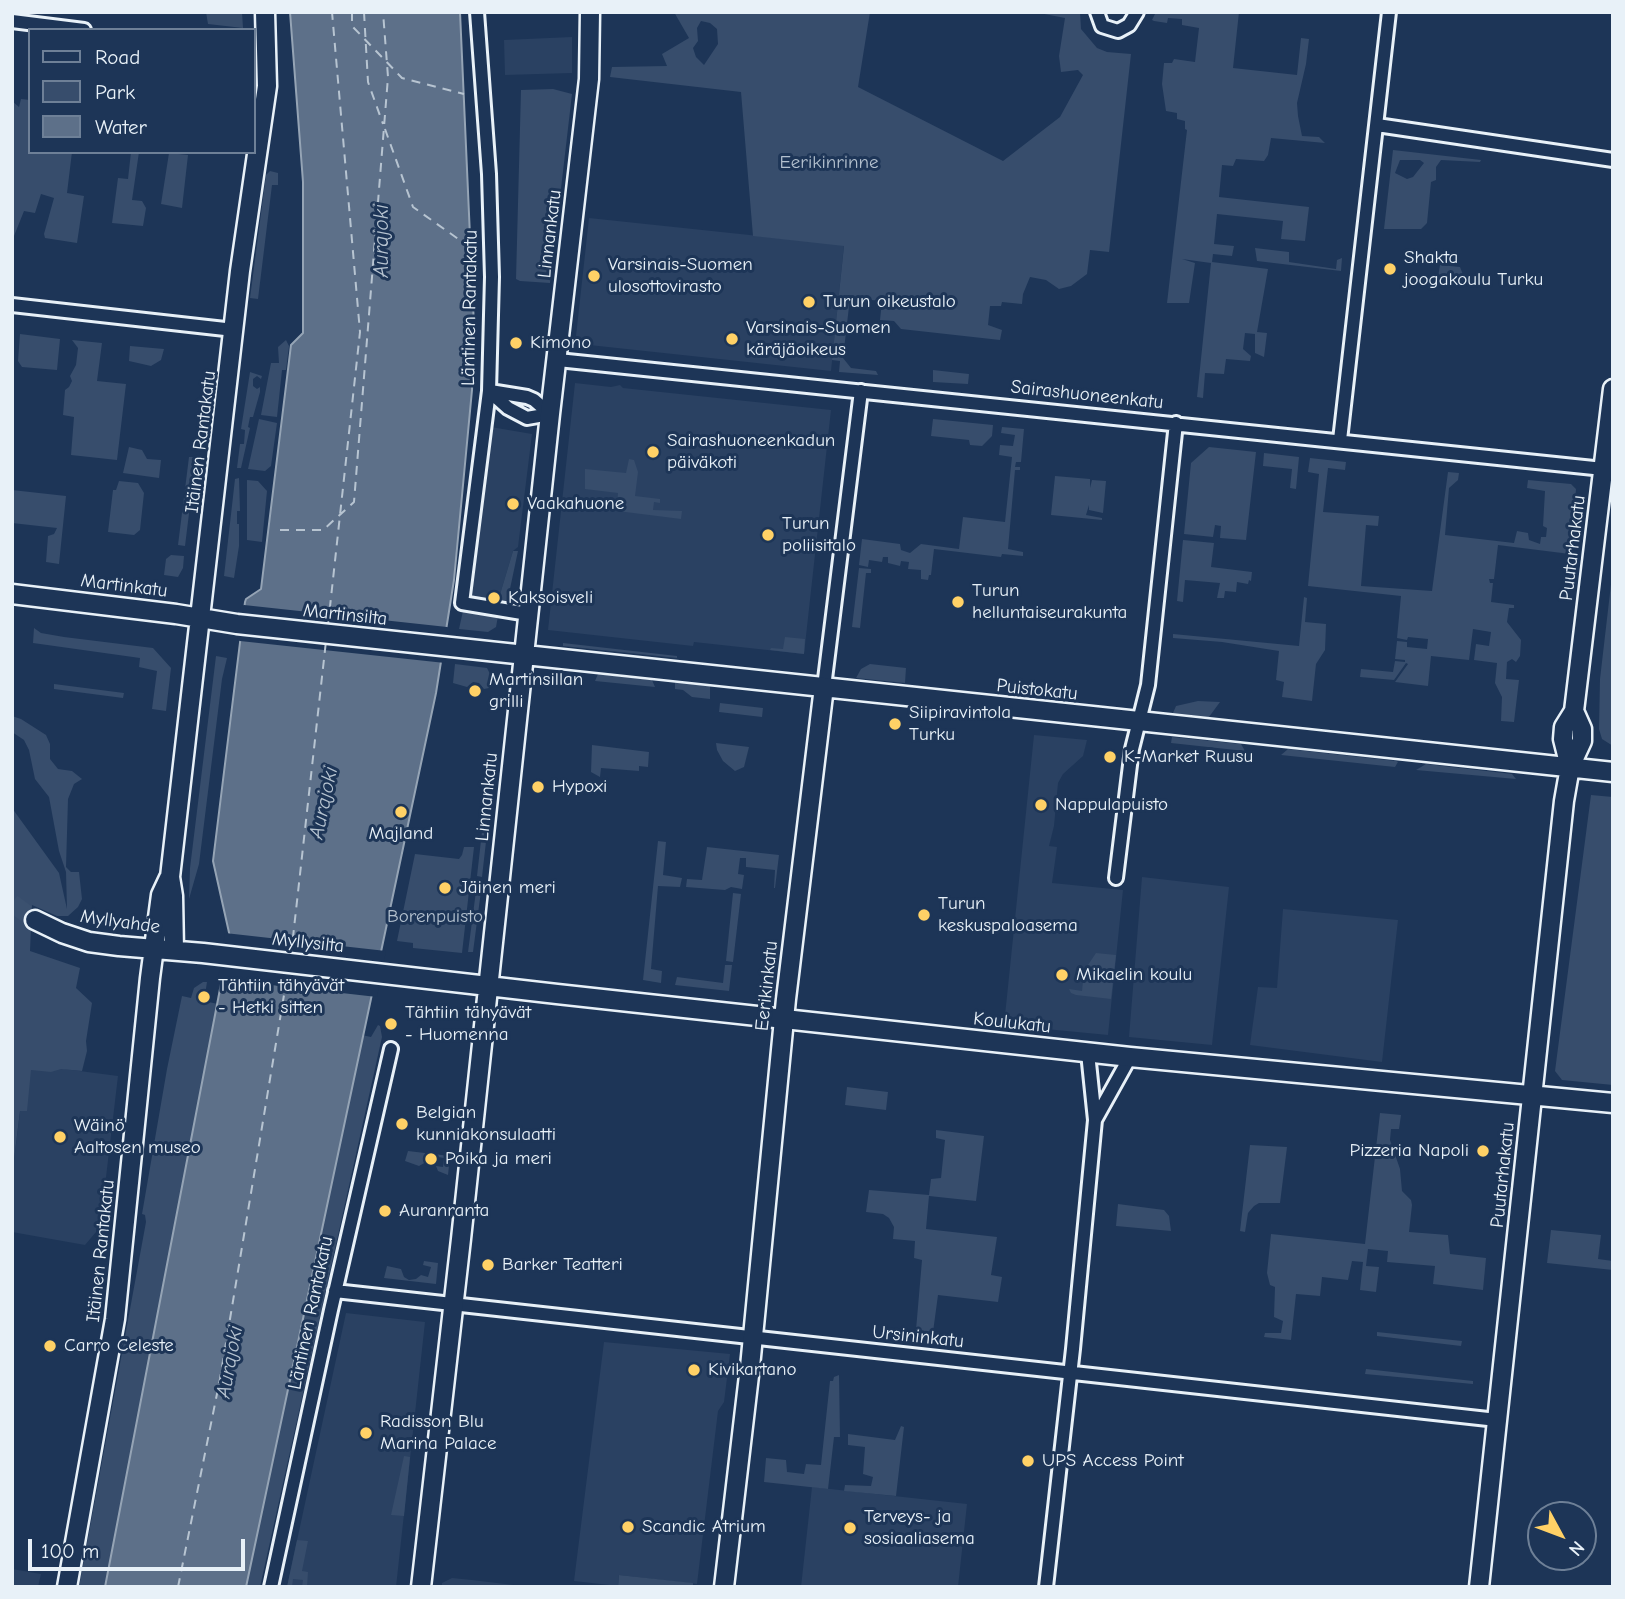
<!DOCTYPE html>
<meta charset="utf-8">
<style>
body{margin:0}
#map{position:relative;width:1625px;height:1599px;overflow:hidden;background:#1d3557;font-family:"Comic Neue",sans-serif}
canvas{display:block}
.frame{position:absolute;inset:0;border:14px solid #e8f1f8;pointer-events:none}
.legend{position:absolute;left:28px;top:28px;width:228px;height:126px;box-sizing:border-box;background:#1d3557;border:2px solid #6e8097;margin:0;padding:9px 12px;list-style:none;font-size:21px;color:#e8f1f8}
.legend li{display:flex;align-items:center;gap:14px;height:35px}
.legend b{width:35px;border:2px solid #6e8097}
.north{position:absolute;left:1527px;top:1501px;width:70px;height:70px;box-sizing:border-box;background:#1d3557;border:2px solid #6e8097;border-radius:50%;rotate:131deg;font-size:19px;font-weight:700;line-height:28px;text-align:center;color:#e8f1f8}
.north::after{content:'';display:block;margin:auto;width:24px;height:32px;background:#ffd166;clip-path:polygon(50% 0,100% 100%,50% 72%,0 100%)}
.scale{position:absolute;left:28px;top:1539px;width:217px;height:32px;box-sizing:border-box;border:4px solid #e8f1f8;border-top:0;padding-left:9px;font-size:21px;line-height:24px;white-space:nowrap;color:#e8f1f8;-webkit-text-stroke:5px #1d3557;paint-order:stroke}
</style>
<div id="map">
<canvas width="1625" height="1599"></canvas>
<div class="frame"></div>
<ul class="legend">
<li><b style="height:9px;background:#1d3557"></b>Road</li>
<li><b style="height:19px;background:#374d6c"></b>Park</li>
<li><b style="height:19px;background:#5d7089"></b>Water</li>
</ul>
<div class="north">N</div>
<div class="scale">100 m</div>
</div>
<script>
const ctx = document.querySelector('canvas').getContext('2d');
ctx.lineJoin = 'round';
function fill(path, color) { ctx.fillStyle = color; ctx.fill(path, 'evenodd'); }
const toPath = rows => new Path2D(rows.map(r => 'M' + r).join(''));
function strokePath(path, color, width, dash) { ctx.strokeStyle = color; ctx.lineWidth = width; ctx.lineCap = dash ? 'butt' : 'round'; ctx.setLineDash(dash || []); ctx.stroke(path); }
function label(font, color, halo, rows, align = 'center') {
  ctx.font = font + ' "Comic Neue",sans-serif'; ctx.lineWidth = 6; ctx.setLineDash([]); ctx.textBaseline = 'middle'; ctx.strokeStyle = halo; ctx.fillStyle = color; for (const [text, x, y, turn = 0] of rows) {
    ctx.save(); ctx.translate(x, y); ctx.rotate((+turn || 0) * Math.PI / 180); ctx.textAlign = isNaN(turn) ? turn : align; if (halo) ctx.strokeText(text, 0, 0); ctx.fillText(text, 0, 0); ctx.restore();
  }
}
const built = toPath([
 [572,37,572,73,505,75,504,40],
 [589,218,844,245,831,371,580,344,576,336],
 [575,383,611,387,620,385,623,388,831,410,804,654,694,642,693,646,548,630],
 [491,427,532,434,518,547,513,551,498,601,468,599],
 [1034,735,1087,740,1083,756,1063,774,1058,783,1054,826,1049,846,1057,847,1052,883,1123,890,1108,1035,1004,1025],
 [1142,877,1229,887,1212,1045,1129,1037],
 [1283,909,1398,920,1382,1062,1250,1045,1258,987,1277,988],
 [26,1064,118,1076,104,1194,96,1232,85,1245,12,1232,12,1176],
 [346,1313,425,1322,396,1587,287,1587],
 [604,1342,730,1354,724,1402,718,1411,697,1584,619,1575,618,1586,574,1581],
 [812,1487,967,1504,958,1587,801,1587],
 [12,1569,41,1574,38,1587,12,1587],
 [452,1578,472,1580,530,1587,442,1587,442,1583]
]);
const green = toPath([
 [206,12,242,12,243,28,208,24],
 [674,12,870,12,858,87,1003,161,1060,117,1083,75,1078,70,1061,72,1059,56,1065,18,1034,12,1080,12,1081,29,1097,48,1107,52,1131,54,1109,252,1090,250,1087,274,1071,286,1059,289,1046,280,1030,277,1023,294,1022,304,1002,302,1001,306,990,306,988,325,1002,330,1000,340,901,329,894,321,880,320,882,301,850,298,843,358,851,368,876,371,878,375,839,372,840,361,832,360,844,246,753,236,741,92,610,77,612,67,667,66,662,54,689,38],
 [701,21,710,23,717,29,718,44,704,65,696,57,693,48,698,41,697,28],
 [1156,12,1239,12,1233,68,1297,75,1301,38,1309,39,1306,64,1297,103,1298,116,1302,136,1319,137,1325,143,1271,138,1268,155,1264,161,1236,159,1233,166,1222,165,1219,197,1309,207,1305,241,1281,239,1283,221,1217,214,1214,244,1234,246,1232,256,1213,254,1212,262,1268,269,1257,332,1267,333,1264,357,1255,353,1255,334,1245,333,1243,349,1251,356,1250,361,1226,359,1224,374,1205,373,1203,398,1197,397,1211,263,1182,259,1195,263,1189,303,1167,303,1187,130,1185,129,1185,121,1177,119,1177,113,1166,111,1162,84,1164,63,1172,63,1174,59,1195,62,1199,28,1182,25,1182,19,1168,18,1167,23,1154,21,1152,20],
 [553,89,572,94,550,283,520,281,516,279,521,90],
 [21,99,30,100,30,152,72,152,67,193,84,196,77,243,45,238,44,234,54,198,41,194,35,213,24,211,12,241,12,101,19,107],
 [1393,150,1481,160,1480,162,1441,160,1436,167,1436,180,1431,182,1427,223,1421,229,1384,229],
 [1400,160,1420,160,1424,163,1413,177,1407,179,1395,173],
 [131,152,139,152,132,200,142,201,146,208,143,226,112,223,118,178,128,179],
 [169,153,188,155,182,208,161,204],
 [270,171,278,173,278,185,272,185,258,299,250,298,266,175],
 [1255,248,1289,252,1289,262,1336,269,1337,260,1342,258,1341,271,1257,261],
 [1440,265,1460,267,1464,277,1463,286,1444,284,1438,277],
 [20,334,60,339,57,370,22,367,18,361],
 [72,340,102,343,97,381,126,384,117,460,71,455,74,417,63,415,65,390,69,387,72,381,70,376,76,365,78,348],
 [286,340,289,346,286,370,282,370,277,417,261,415,271,363,279,363,278,347],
 [130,346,164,349,161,360,151,366,129,361],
 [933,370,969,374,968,384,933,382],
 [250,372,262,376,261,379,257,376,253,379,253,386,257,389,260,387,260,392,253,417,250,417,248,427,250,428,241,468,237,468,240,444,244,444,245,430,241,429],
 [259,419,277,423,271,466,265,471,248,469],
 [933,419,993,425,992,436,982,446,970,445,969,440,931,436],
 [1002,427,1024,429,1021,462,1016,462,1015,467,1020,467,1020,470,1015,470,1008,549,1023,552,1023,556,1002,554,1001,557,934,549,931,575,929,575,928,580,921,579,921,570,908,569,909,562,901,561,900,566,888,563,888,557,883,557,882,562,869,560,868,567,859,565,862,539,900,544,901,550,910,553,921,544,959,549,963,517,1005,522,1012,457,999,455,1000,445,1013,446,1015,435,1001,433],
 [129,447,142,450,147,459,161,460,159,478,123,473],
 [1209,447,1256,452,1246,540,1220,538,1221,526,1215,525,1213,537,1184,534,1191,463],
 [1264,453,1299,457,1296,489,1290,488,1292,469,1263,466],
 [189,457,196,457,185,546,178,545],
 [1310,458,1346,462,1345,470,1328,468,1323,512,1379,516,1378,526,1366,525,1361,586,1432,591,1448,472,1459,473,1458,480,1449,488,1445,535,1514,543,1517,531,1528,533,1529,540,1540,544,1541,537,1546,537,1547,528,1543,526,1545,491,1527,488,1528,480,1571,484,1576,489,1570,554,1498,545,1494,579,1489,579,1490,583,1493,583,1491,602,1514,605,1514,608,1509,608,1507,622,1521,640,1520,656,1516,662,1512,659,1507,662,1506,679,1519,680,1514,722,1501,721,1502,697,1495,683,1497,663,1474,660,1476,644,1489,646,1491,632,1473,629,1469,660,1431,656,1428,686,1395,682,1408,664,1406,663,1394,680,1360,677,1361,669,1393,672,1395,661,1405,662,1405,660,1395,659,1397,641,1407,642,1407,647,1427,649,1428,639,1408,637,1407,640,1397,638,1401,596,1308,586,1319,474,1308,472],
 [629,459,634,460,638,472,635,496,660,499,660,503,654,502,653,510,682,511,681,519,562,504,562,500,577,501,577,500,617,504,618,493,585,489,585,469,626,473],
 [1055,476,1090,479,1090,488,1092,480,1106,481,1103,513,1089,510,1089,505,1086,515,1102,518,1102,520,1051,515],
 [239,478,240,511,237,511,237,524,239,524,239,546,234,578,224,576,235,479],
 [247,480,258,481,267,491,262,542,247,540],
 [119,481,138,483,144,493,140,530,134,535,108,532,113,490,116,490],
 [12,490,66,496,59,564,46,562,48,536,54,534,57,528,12,523],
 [1183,540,1214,543,1211,567,1252,572,1251,581,1249,580,1248,584,1237,582,1236,592,1225,591,1224,598,1217,598,1220,583,1185,580,1183,602,1177,601],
 [513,551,518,551,507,603,498,601],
 [171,555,184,556,183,568,178,577,164,575,166,559],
 [1613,567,1613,746,1602,739,1599,729,1600,679],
 [859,568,871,569,871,573,866,573,860,628,852,627],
 [1304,597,1307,598,1305,622,1326,624,1325,650,1316,664,1312,701,1282,697,1284,682,1276,680,1279,651,1222,642,1173,638,1173,634,1299,646],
 [463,611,498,616,496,627,488,632,459,629],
 [34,628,41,633,64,637,153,648,171,668,166,711,152,709,157,671,139,667,140,658,33,643],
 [785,637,805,639,804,654,770,650,771,648,783,649],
 [563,643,677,656,677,658,563,646],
 [216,656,227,658,222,679,199,864,189,899,190,868],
 [455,664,487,668,491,676,489,688,484,689,479,683,473,682,467,687,453,683],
 [870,664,906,668,905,683,856,678,861,669],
 [598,674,652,680,655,687,595,681],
 [675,682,710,686,710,699,692,697,683,690,675,689],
 [54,684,124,693,123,698,54,689],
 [1198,701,1220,702,1209,717,1173,713,1176,706],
 [720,703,763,708,762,717,719,712],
 [12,716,21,719,46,735,50,744,50,759,58,769,72,771,82,779,74,784,68,799,66,867,71,872,79,872,82,899,78,907,68,916,57,916,32,905,30,951,80,968,76,988,92,1003,86,1041,87,1051,82,1071,61,1069,51,1072,31,1070,27,1111,20,1111,12,1176,12,808,59,873,67,909,66,872,59,851,49,797,35,779,29,750,24,740,12,732],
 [1172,737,1241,744,1245,751,1171,743],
 [716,743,749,747,744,767,735,771,723,761,717,750],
 [592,745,649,752,648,767,639,766,639,771,601,768,600,777,591,772],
 [1288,749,1396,761,1398,762,1395,767,1281,755],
 [1426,764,1512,774,1516,779,1416,770],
 [488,778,493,780,482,877,477,876],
 [1591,795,1613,797,1613,1085,1562,1080,1555,1071],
 [658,841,666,842,663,875,682,878,680,887,658,886,651,969,662,971,661,983,643,980],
 [464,847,474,847,462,953,413,948,413,943,397,941,415,854,459,859,462,855],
 [707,847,779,855,775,888,774,888,775,870,746,867,746,858,740,858,738,874,744,875,742,889,731,887,725,890,686,887,687,879,702,880],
 [476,891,481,891,473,952,468,952],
 [733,893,741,894,733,962,726,961],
 [1096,953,1116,955,1111,999,1076,995,1071,993,1069,989,1082,991,1084,971],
 [725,965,732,965,729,991,675,985,677,977,723,983],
 [203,982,207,982,204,1001,371,1037,378,1025,380,1026,382,1037,260,1587,79,1587,146,1222,145,1215,142,1214,167,1069,182,996,191,998,194,988],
 [847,1087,888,1092,886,1110,845,1105],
 [1380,1113,1401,1115,1399,1129,1391,1129,1390,1140,1400,1169,1402,1191,1411,1200,1412,1205,1409,1232,1448,1235,1450,1254,1486,1258,1483,1290,1433,1284,1435,1266,1387,1262,1388,1251,1368,1249,1366,1266,1379,1267,1376,1292,1360,1290,1363,1262,1352,1261,1348,1280,1322,1277,1320,1296,1296,1294,1291,1340,1264,1337,1265,1333,1281,1333,1283,1321,1274,1317,1275,1287,1270,1285,1267,1273,1271,1234,1365,1244],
 [936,1130,984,1136,976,1201,929,1196,926,1229,997,1237,991,1275,1002,1277,998,1302,938,1295,933,1332,916,1330,922,1260,914,1258,915,1241,893,1239,894,1227,889,1218,883,1214,866,1212,869,1190,929,1195,931,1179,941,1178,945,1140,936,1138],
 [1250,1145,1287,1147,1280,1203,1259,1203,1254,1206,1248,1213,1245,1232,1240,1231],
 [408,1151,450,1156,448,1175,438,1171,436,1166,443,1167,444,1158,438,1157,437,1163,426,1162,419,1166,405,1161],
 [1118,1204,1164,1210,1169,1216,1171,1231,1116,1226],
 [1551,1230,1601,1235,1598,1259,1613,1261,1613,1270,1547,1263],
 [424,1261,438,1263,436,1284,384,1278,387,1266,401,1269,404,1277,409,1280,416,1279,421,1275,428,1277,431,1267,423,1265],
 [1377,1332,1462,1341,1461,1346,1377,1336],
 [1366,1369,1473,1381,1473,1384,1365,1374],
 [839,1375,840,1437,834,1437,828,1489,764,1482,766,1458,786,1460,787,1472,804,1474,806,1464,821,1465,830,1381,833,1381,834,1377],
 [901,1426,904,1427,896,1496,844,1491,845,1485,871,1486,873,1477,863,1474,865,1447,848,1445,848,1434,895,1440],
 [404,1456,410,1457,404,1516,391,1515],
 [297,1540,308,1541,302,1571,308,1572,307,1587,295,1587,302,1587,303,1580,293,1579,292,1587,287,1587],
 [619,1575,693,1583,693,1587,618,1587]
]);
const water = toPath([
 [290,12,460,12,474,326,472,390,454,580,436,693,246,1587,105,1587,230,937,213,861,245,602,246,599,261,589,291,345,303,333,303,182,290,12]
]);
const pier = toPath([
 [244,605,447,627,450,628,445,663,240,641,237,640,241,606],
 [225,933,386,951,377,997,218,979]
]);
const ferry = toPath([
 [352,12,352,26,402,78,464,94],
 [364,12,368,82,383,124],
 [385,129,413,207,471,248],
 [280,530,323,530,354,502,388,77,383,12],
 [328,625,360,332,332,12],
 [291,955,326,641],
 [178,1587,220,1379,288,971]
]);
const secondaryTunnel = toPath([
 [12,903,35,920]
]);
const street = toPath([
 [477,12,489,174,492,277,489,391,462,603,528,614],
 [1097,12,1102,26,1118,31,1129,25,1137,12],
 [12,21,84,30],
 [1377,125,1613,160],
 [12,305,234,330],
 [558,360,1613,470],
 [489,391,508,408,527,418,550,414],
 [490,391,527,397,534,400,550,414],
 [1340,440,1389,12],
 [824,687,861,391],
 [1116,878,1132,749,1148,685,1176,423],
 [1095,1120,1130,1057],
 [335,1291,1497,1420],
 [271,1587,331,1310,391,1049],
 [1046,1587,1073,1349,1095,1120,1088,1053]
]);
const secondary = toPath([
 [12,594,176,614,237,624,1613,772],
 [1570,767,1563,739,1564,727,1574,711,1613,389],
 [35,920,62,933,89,942,119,946,203,953,557,994,1130,1057,1613,1103],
 [174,950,173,896,170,877,240,271,267,86,265,12],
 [67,1587,115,1319,150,978,161,895,169,878],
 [421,1587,461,1239,550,414,589,79,590,12],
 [724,1587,750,1367,786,999,824,687],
 [1479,1587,1564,801,1570,767,1582,741,1582,729,1574,711]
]);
const markers = [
 [1390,269,7,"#ffd166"],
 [594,276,7,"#ffd166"],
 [809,302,7,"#ffd166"],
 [732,339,7,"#ffd166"],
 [516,343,7,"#ffd166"],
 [653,452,7,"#ffd166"],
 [513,504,7,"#ffd166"],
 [768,535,7,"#ffd166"],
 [494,598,7,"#ffd166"],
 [958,602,7,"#ffd166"],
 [475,691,7,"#ffd166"],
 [895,724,7,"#ffd166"],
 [1110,757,7,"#ffd166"],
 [538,787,7,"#ffd166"],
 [1041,805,7,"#ffd166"],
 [401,812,7,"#ffd166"],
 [445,888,7,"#ffd166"],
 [924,915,7,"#ffd166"],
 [1062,975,7,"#ffd166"],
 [204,997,7,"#ffd166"],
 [391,1024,7,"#ffd166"],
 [402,1124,7,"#ffd166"],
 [60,1137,7,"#ffd166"],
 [1483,1151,7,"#ffd166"],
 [431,1159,7,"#ffd166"],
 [385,1211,7,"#ffd166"],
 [488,1265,7,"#ffd166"],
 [50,1346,7,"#ffd166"],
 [694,1370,7,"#ffd166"],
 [366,1433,7,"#ffd166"],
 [1028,1461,7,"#ffd166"],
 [628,1527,7,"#ffd166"],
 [850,1528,7,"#ffd166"]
];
const parkNames = [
 ["Eerikinrinne",829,163],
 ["Borenpuisto",435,917]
];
const streetNames = [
 ["Linnankatu",550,234,-83],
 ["Läntinen Rantakatu",470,308,-89],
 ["Sairashuoneenkatu",1087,395,6],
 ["Itäinen Rantakatu",201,442,-83],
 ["Puutarhakatu",1573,548,-83],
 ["Martinkatu",124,586,7],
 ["Martinsilta",345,615,6],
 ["Puistokatu",1037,690,6],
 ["Linnankatu",487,797,-84],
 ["Myllyahde",120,922,8],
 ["Myllysilta",308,943,6],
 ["Eerikinkatu",767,986,-84],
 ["Koulukatu",1012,1023,6],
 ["Puutarhakatu",1503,1175,-84],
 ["Itäinen Rantakatu",101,1251,-84],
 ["Läntinen Rantakatu",311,1313,-78],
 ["Ursininkatu",918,1337,6]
];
const poiNames = [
 ["Shakta",1404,258],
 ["joogakoulu Turku",1404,280],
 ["Varsinais-Suomen",608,265],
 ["ulosottovirasto",608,287],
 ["Turun oikeustalo",823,302],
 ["Varsinais-Suomen",746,328],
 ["käräjäoikeus",746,350],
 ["Kimono",530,343],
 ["Sairashuoneenkadun",667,441],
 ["päiväkoti",667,463],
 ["Vaakahuone",527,504],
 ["Turun",782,524],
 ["poliisitalo",782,546],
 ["Turun",972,591],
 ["helluntaiseurakunta",972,613],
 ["Kaksoisveli",508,598],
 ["Martinsillan",489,680],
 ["grilli",489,702],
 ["Siipiravintola",909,713],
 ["Turku",909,735],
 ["K-Market Ruusu",1124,757],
 ["Hypoxi",552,787],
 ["Nappulapuisto",1055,805],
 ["Majland",401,834,"center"],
 ["Jäinen meri",459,888],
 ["Turun",938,904],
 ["keskuspaloasema",938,926],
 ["Mikaelin koulu",1076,975],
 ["Tähtiin tähyävät",218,986],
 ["- Hetki sitten",218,1008],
 ["Tähtiin tähyävät",405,1013],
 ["- Huomenna",405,1035],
 ["Belgian",416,1113],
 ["kunniakonsulaatti",416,1135],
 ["Wäinö",74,1126],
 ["Aaltosen museo",74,1148],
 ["Pizzeria Napoli",1469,1151,"right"],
 ["Poika ja meri",445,1159],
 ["Auranranta",399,1211],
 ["Barker Teatteri",502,1265],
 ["Carro Celeste",64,1346],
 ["Kivikartano",708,1370],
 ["Radisson Blu",380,1422],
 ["Marina Palace",380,1444],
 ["UPS Access Point",1042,1461],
 ["Terveys- ja",864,1517],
 ["sosiaaliasema",864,1539],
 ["Scandic Atrium",642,1527]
];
const waterNames = [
 ["Aurajoki",382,241,-90],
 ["Aurajoki",324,803,-78],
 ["Aurajoki",230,1362,-80]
];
fill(built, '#2a4162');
fill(green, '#374d6c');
fill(water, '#5d7089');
strokePath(water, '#95a4b5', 2);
fill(pier, '#1d3557');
strokePath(ferry, '#b7c4d1', 2, [9, 7]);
strokePath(secondaryTunnel, '#3b516f', 18, [18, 9]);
strokePath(street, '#e8f1f8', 18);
strokePath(secondary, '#e8f1f8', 23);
strokePath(street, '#1d3557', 12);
strokePath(secondary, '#1d3557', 18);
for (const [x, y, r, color] of markers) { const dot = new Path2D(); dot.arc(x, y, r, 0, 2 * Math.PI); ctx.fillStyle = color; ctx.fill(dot); strokePath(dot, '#1d3557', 2.5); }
label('19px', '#b3c0ce', '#1d3557', parkNames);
label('19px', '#e8f1f8', '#1d3557', streetNames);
label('19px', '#e8f1f8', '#1d3557', poiNames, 'left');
label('italic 21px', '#b7c4d1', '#1d3557', waterNames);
</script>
